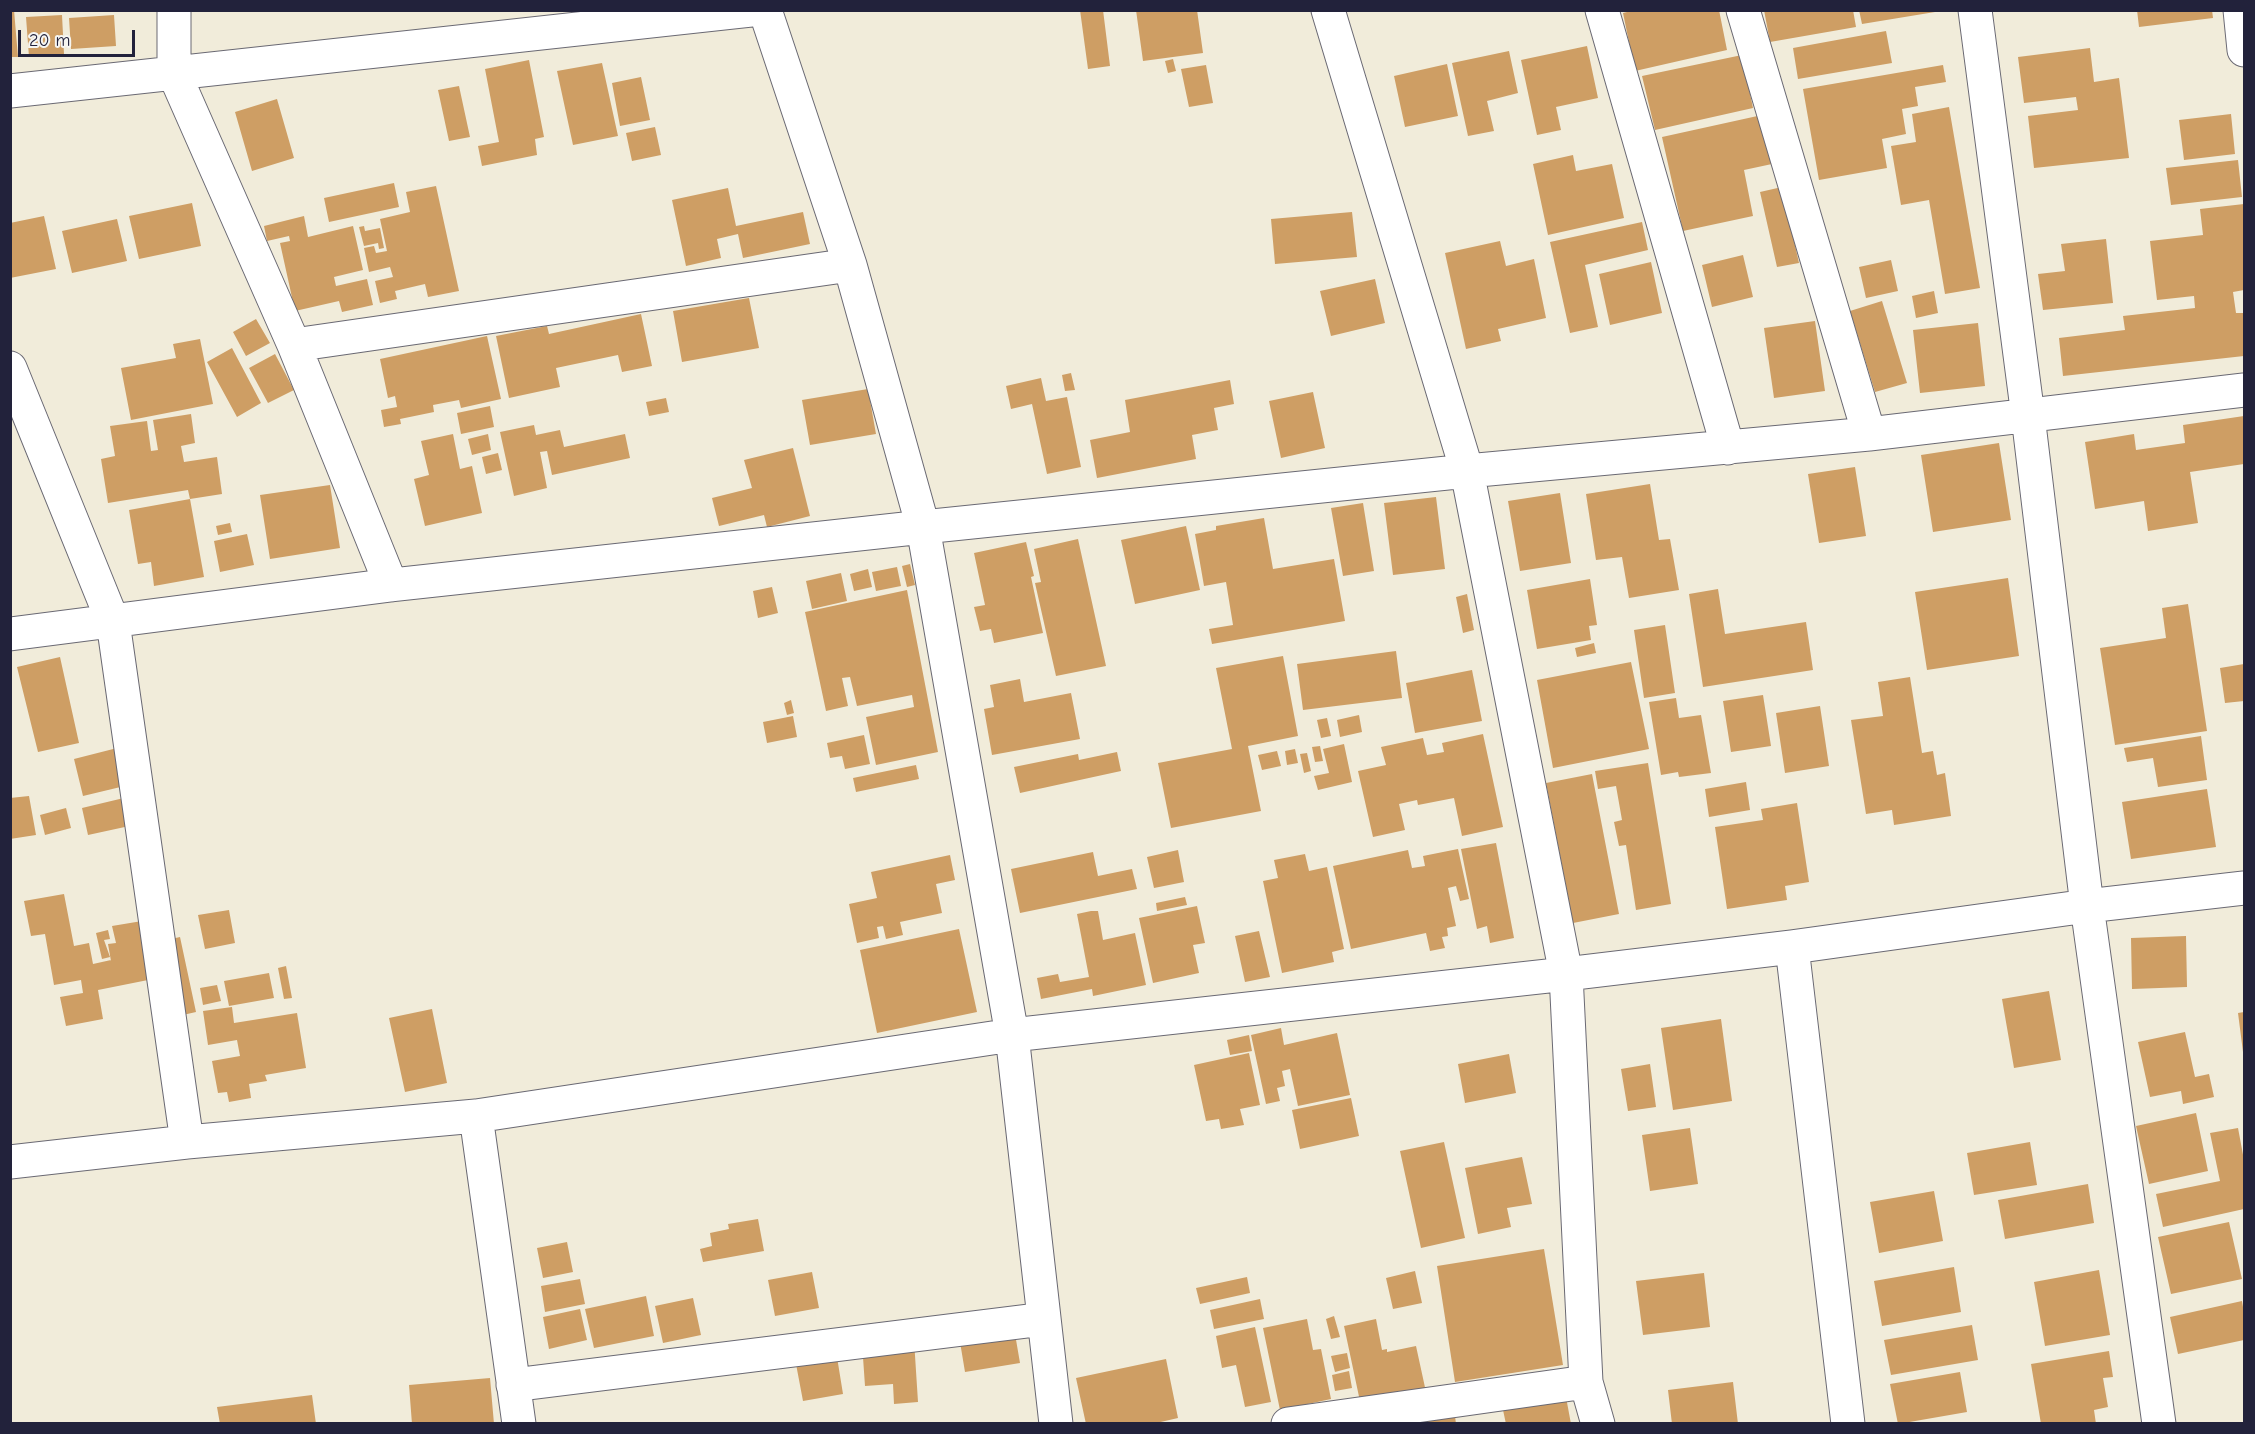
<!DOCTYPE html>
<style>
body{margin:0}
#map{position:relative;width:2255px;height:1434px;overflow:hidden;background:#f1ecda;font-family:"Comic Neue",sans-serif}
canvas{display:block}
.frame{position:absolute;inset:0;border:12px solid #22223b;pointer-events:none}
.scale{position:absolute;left:18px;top:30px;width:117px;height:27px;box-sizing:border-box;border:3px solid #22223b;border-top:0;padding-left:8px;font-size:18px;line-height:21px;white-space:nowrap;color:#22223b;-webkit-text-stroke:4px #f6f6f2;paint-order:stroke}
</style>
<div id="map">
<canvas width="2255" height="1434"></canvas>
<div class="frame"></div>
<div class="scale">20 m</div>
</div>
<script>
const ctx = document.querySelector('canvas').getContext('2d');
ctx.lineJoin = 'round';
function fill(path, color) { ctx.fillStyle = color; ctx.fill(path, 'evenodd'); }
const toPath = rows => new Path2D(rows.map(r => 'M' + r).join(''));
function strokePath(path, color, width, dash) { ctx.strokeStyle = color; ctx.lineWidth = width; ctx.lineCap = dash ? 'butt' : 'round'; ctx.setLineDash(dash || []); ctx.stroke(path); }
const building = toPath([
 [10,10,14,10,18,57,10,57],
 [1080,10,1103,10,1110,66,1088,69],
 [1136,10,1197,10,1203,53,1143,61],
 [1635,10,1719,10,1727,50,1635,71,1623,13],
 [1764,10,1853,10,1856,27,1770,42],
 [1859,10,1935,10,1935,12,1862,24],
 [2137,10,2212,10,2213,18,2139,27],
 [62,15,64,54,29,57,26,17],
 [114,15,116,46,71,49,69,18],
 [1886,31,1892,63,1798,79,1793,48],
 [1587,46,1598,98,1556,107,1561,130,1537,135,1521,60],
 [2090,48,2094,82,2119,78,2129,158,2034,168,2028,116,2078,110,2076,97,2024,103,2018,57],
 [1509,51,1518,93,1487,101,1494,131,1468,136,1452,63],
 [1742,55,1753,108,1655,130,1642,76],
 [1173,59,1176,71,1168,73,1165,61],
 [529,60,544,137,535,139,537,155,482,166,478,146,499,142,485,69],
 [602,63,618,136,573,145,557,71],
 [1447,64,1458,116,1405,127,1394,76],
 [1206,65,1213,103,1189,107,1181,69],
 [1943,65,1946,82,1915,87,1918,106,1902,109,1906,134,1882,139,1887,168,1819,180,1803,89],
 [641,77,650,120,620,126,612,83],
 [459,86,470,137,449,141,438,90],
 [277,99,294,158,252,171,235,112],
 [1949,107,1980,288,1945,294,1929,200,1901,205,1891,146,1916,142,1912,114],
 [2231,114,2235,154,2184,160,2179,120],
 [1762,115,1772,164,1744,170,1753,216,1683,231,1662,137],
 [655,127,661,155,632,161,626,133],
 [1573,155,1576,171,1612,164,1624,218,1548,235,1533,164],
 [2238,160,2242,197,2171,205,2166,168],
 [394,183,399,207,329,222,324,198],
 [436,186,459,291,428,297,425,284,395,291,397,299,380,303,375,281,393,277,390,267,369,272,364,248,374,246,376,253,387,251,380,219,410,212,406,192],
 [1782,187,1799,263,1777,267,1760,192],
 [728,188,736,226,803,212,810,244,743,258,738,234,717,239,721,258,686,266,672,200],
 [192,203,201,246,139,259,129,216],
 [2244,204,2244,290,2233,292,2236,313,2244,313,2244,356,2063,376,2059,338,2125,330,2123,316,2195,308,2194,296,2157,300,2150,241,2203,235,2200,209],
 [1352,212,1357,257,1275,264,1271,219],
 [44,216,56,269,10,278,10,223],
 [304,216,308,237,353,226,363,270,334,277,336,286,367,279,373,305,342,312,339,301,295,311,280,243,290,241,289,236,267,241,264,226],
 [117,219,127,261,72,273,62,231],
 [1642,222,1648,250,1585,265,1598,327,1570,333,1550,242],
 [364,226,365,231,380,228,384,248,379,249,378,243,364,246,359,227],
 [2106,239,2113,303,2043,310,2038,274,2065,271,2061,244],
 [1500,241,1506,266,1534,259,1546,318,1498,329,1501,341,1466,349,1445,253],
 [1743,255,1753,297,1712,307,1702,265],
 [1891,260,1898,291,1866,298,1859,267],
 [1651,262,1662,313,1610,325,1599,274],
 [1375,279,1385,323,1331,336,1320,291],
 [1934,291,1938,313,1916,318,1912,296],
 [749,298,759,348,682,362,673,311],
 [1882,301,1907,383,1875,392,1850,311],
 [641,314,652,366,622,372,618,355,556,368,560,387,509,398,496,336,547,326,549,334],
 [256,319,270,343,246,356,233,332],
 [1815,321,1825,391,1774,398,1764,328],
 [1978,323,1985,386,1920,393,1913,330],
 [487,336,501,399,461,408,459,400,433,405,434,412,400,419,401,424,384,427,381,410,397,407,395,396,388,398,380,359],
 [200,339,213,404,131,420,121,368,176,358,173,344],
 [232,348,261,403,237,417,207,362],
 [275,354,294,390,268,403,249,368],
 [1071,373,1075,390,1065,391,1062,375],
 [1041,378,1046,401,1067,397,1081,467,1047,474,1032,404,1011,409,1006,386],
 [1230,380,1234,404,1214,408,1218,430,1192,435,1196,459,1097,478,1090,440,1130,432,1125,400],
 [868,389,876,434,810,445,802,400],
 [1313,392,1325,448,1281,458,1269,401],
 [666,398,669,412,649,416,646,402],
 [490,406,494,427,461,434,457,413],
 [191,414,195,443,181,446,184,462,217,457,222,494,190,499,188,490,108,503,101,459,115,456,110,426,147,421,151,451,158,450,153,420],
 [2244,416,2244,464,2190,472,2198,523,2148,531,2144,501,2095,509,2085,442,2134,434,2136,450,2185,443,2183,425],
 [534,425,536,435,560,430,564,447,625,434,630,458,552,475,547,451,540,452,547,488,514,496,500,432],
 [453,434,460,469,472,466,482,513,425,526,414,479,429,475,421,441],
 [488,434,491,450,472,455,468,439],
 [1999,443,2011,520,1933,532,1921,455],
 [793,448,810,516,767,527,764,515,719,526,712,498,752,488,744,460],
 [498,453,502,470,486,474,482,457],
 [1855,467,1866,536,1819,543,1808,474],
 [1650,484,1659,540,1670,539,1679,590,1629,598,1622,557,1596,560,1586,494],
 [330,485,340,548,270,559,260,495],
 [1560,493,1571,563,1520,571,1508,501],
 [1436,497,1445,569,1393,575,1384,503],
 [190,499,204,577,154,586,151,562,138,564,129,510],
 [1363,503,1374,571,1343,576,1331,508],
 [1264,518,1273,569,1334,559,1345,621,1212,644,1209,629,1233,625,1226,582,1204,586,1195,534,1216,530,1216,526],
 [230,523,232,532,218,535,216,526],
 [1186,526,1200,590,1135,604,1121,540],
 [247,534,254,565,220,572,214,541],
 [1078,539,1106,666,1056,676,1035,583,1041,582,1034,549],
 [1026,542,1034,576,1031,577,1043,633,994,643,991,629,980,631,974,607,985,605,974,553],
 [910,564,915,585,907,587,902,566],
 [897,567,901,586,876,591,872,572],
 [868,569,872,587,854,591,850,574],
 [841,573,847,601,812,609,806,581],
 [2008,578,2019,656,1927,670,1915,592],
 [1590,579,1597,625,1589,626,1591,640,1537,649,1527,590],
 [772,587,778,613,758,618,753,591],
 [1718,589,1725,634,1806,622,1813,670,1703,687,1689,594],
 [907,590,938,752,876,765,866,717,914,707,912,695,857,706,850,677,842,678,848,706,826,711,805,612],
 [1467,594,1474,630,1463,633,1456,597],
 [2188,604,2207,731,2115,745,2100,648,2166,638,2162,608],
 [1665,625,1675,693,1644,698,1634,630],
 [1594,643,1596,653,1577,657,1575,648],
 [1396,651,1402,698,1303,710,1297,664],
 [1283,656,1298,736,1248,746,1261,811,1171,828,1158,763,1232,749,1216,668],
 [60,657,79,743,38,752,17,667],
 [1631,662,1649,749,1553,768,1537,680],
 [2244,664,2244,701,2225,703,2220,668],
 [1472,670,1482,721,1415,733,1406,683],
 [1910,677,1922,753,1933,751,1937,775,1945,773,1951,816,1894,825,1892,810,1866,814,1851,720,1883,716,1878,682],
 [1020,679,1024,702,1071,693,1080,739,992,755,984,709,994,707,990,685],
 [1763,695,1771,746,1731,752,1723,701],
 [1676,698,1679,718,1701,715,1711,773,1679,777,1678,772,1661,775,1649,702],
 [791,700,794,713,787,715,784,703],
 [1820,706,1829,766,1785,773,1776,713],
 [1359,715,1362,732,1340,737,1337,720],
 [793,716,797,737,767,743,763,722],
 [1327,718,1331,736,1321,738,1317,720],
 [1483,734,1503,827,1462,836,1454,798,1418,805,1417,800,1399,804,1405,830,1373,837,1358,771,1386,765,1381,747,1423,738,1427,755,1444,752,1442,743],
 [864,735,870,764,845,769,842,756,830,758,827,743],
 [2201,736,2207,780,2158,787,2153,758,2127,762,2124,748],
 [1344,744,1352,782,1318,790,1314,776,1329,773,1323,749],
 [125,746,133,784,83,796,74,759],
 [1320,746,1323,761,1315,762,1312,747],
 [1295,749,1298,763,1287,765,1285,751],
 [1277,751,1281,766,1262,770,1258,755],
 [1117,752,1121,771,1020,793,1014,767,1078,754,1079,760],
 [1307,753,1311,771,1304,773,1300,754],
 [1648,763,1671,904,1636,910,1626,845,1619,846,1614,822,1622,820,1616,786,1598,789,1595,771],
 [916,765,919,779,856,792,853,778],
 [1592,774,1619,914,1573,923,1546,783],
 [1746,782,1750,810,1709,817,1705,789],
 [2207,789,2216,847,2131,859,2122,802],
 [29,796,36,835,10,839,10,798],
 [128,797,134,825,88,835,82,808],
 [1797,803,1809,882,1785,886,1787,900,1727,909,1715,827,1763,820,1761,809],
 [66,808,71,828,45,835,40,815],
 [1496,843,1514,938,1490,943,1487,926,1477,929,1461,849],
 [1458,849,1469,899,1460,901,1456,886,1448,888,1456,926,1447,928,1448,936,1442,937,1445,948,1430,951,1426,933,1351,949,1333,866,1408,850,1412,868,1425,866,1423,856],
 [1178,850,1184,882,1154,888,1147,857],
 [1093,852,1098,876,1132,869,1137,889,1020,913,1011,869],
 [1305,854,1309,871,1327,867,1344,949,1332,952,1334,962,1282,973,1263,881,1278,878,1274,860],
 [950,855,955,880,936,884,942,913,900,922,903,935,886,939,883,926,877,927,879,938,857,943,849,904,877,898,871,872],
 [64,894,74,946,89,943,93,964,111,960,111,961,108,944,116,943,112,926,142,921,153,979,98,990,103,1019,66,1026,60,997,83,993,81,980,54,985,45,934,31,936,24,901],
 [1185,897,1187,905,1157,911,1156,903],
 [1197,906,1205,943,1193,945,1199,973,1153,983,1139,918],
 [229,910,235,943,205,949,198,915],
 [1091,911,1098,911,1103,940,1135,933,1146,985,1093,996,1092,989,1041,999,1037,978,1058,974,1060,982,1089,977,1077,914],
 [959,929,977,1012,877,1033,860,950],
 [108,930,110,939,104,940,110,957,102,959,96,933],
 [1259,931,1270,977,1245,982,1235,936],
 [2186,936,2187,987,2132,989,2131,938],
 [180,937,196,1012,174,1017,158,942],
 [286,966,292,998,284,999,278,968],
 [269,973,274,998,229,1006,224,981],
 [217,985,221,1001,203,1005,200,988],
 [2049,991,2061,1060,2014,1068,2002,999],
 [232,1007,234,1023,297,1013,306,1068,265,1075,267,1081,249,1084,251,1098,229,1102,227,1092,218,1093,212,1061,240,1056,237,1040,208,1045,203,1011],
 [432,1009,447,1083,405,1092,389,1018],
 [2244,1012,2244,1052,2243,1052,2238,1013],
 [1721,1019,1732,1101,1673,1110,1661,1028],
 [1281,1028,1284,1045,1337,1033,1350,1095,1298,1106,1290,1069,1282,1071,1285,1086,1277,1088,1280,1101,1266,1104,1251,1035],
 [2185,1032,2195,1077,2209,1074,2214,1097,2183,1104,2181,1091,2150,1097,2138,1042],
 [1249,1035,1252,1051,1230,1055,1227,1040],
 [1249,1053,1260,1105,1240,1109,1244,1125,1221,1129,1219,1119,1206,1121,1194,1065],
 [1509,1054,1516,1093,1465,1103,1458,1064],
 [1650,1064,1656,1107,1628,1111,1621,1069],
 [1351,1098,1359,1136,1300,1149,1292,1110],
 [2196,1113,2208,1171,2149,1184,2136,1126],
 [1690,1128,1698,1184,1650,1191,1642,1135],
 [2238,1128,2244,1160,2244,1209,2163,1227,2156,1194,2220,1181,2210,1133],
 [1444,1142,1465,1238,1421,1248,1400,1151],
 [2030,1142,2037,1185,1974,1195,1967,1153],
 [1522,1157,1532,1204,1507,1208,1511,1227,1478,1234,1465,1168],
 [2088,1184,2094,1223,2005,1239,1998,1200],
 [1934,1191,1943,1241,1879,1253,1870,1202],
 [758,1219,764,1251,703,1262,700,1249,712,1246,710,1233,729,1229,728,1224],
 [2229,1222,2242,1279,2171,1294,2158,1237],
 [567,1242,573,1272,543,1278,537,1248],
 [1544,1249,1563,1365,1455,1382,1437,1266],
 [1954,1267,1961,1312,1882,1326,1874,1281],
 [2099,1270,2110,1335,2045,1346,2034,1282],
 [1415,1271,1422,1303,1393,1309,1386,1278],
 [812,1272,819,1308,775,1316,768,1280],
 [1704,1273,1710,1327,1643,1335,1636,1281],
 [1247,1277,1250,1293,1200,1304,1196,1288],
 [580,1279,585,1304,545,1312,541,1286],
 [646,1296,654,1336,594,1348,585,1309],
 [693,1298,701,1335,663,1343,655,1306],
 [1260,1299,1264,1319,1214,1329,1210,1310],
 [2242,1301,2244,1313,2244,1340,2178,1354,2170,1317],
 [580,1309,587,1340,549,1349,543,1317],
 [1334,1316,1340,1337,1331,1339,1326,1319],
 [1307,1319,1313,1350,1321,1349,1331,1399,1280,1410,1263,1328],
 [1376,1319,1382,1350,1387,1349,1387,1352,1416,1346,1426,1392,1361,1406,1344,1326],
 [1972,1325,1978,1360,1891,1375,1884,1340],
 [1255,1327,1271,1402,1245,1407,1236,1365,1222,1368,1216,1336],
 [1014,1328,1020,1363,965,1372,959,1336],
 [914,1340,918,1402,894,1404,893,1384,865,1386,862,1343],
 [2109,1351,2113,1377,2103,1378,2108,1407,2094,1410,2096,1424,2041,1424,2031,1364],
 [1347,1353,1350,1368,1335,1372,1331,1356],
 [837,1357,843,1394,803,1401,796,1364],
 [1166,1359,1178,1418,1152,1424,1086,1424,1076,1378],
 [1349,1371,1352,1388,1335,1391,1332,1375],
 [1960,1372,1967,1412,1898,1424,1890,1384],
 [490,1378,494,1424,412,1424,409,1385],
 [1733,1382,1738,1424,1672,1424,1668,1390],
 [312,1395,316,1424,220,1424,217,1407],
 [1566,1397,1571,1424,1506,1424,1503,1410],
 [1455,1416,1456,1424,1421,1424,1421,1422]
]);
const minor = toPath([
 [174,10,174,73,294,345,391,585],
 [765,10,850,265,923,527,1012,1035,1056,1424],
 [1328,10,1467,471,1566,974,1586,1382,1598,1424],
 [1602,10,1728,448],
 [1743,10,1869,434],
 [1975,10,2028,416,2087,906,2159,1424],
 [2240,10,2244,50],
 [10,91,751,10],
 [294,345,850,265],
 [10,368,113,622,187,1142],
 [10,634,391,585,923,527,1467,471,1869,434,2244,390],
 [1792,947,1848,1424],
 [476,1116,519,1424],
 [10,1162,187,1142,476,1116,1012,1035,1566,974,1792,947,2087,906,2244,888],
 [513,1385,1044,1319],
 [1288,1424,1586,1382]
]);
fill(building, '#ce9e64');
strokePath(minor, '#6a6973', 35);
strokePath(minor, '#fff', 33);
</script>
